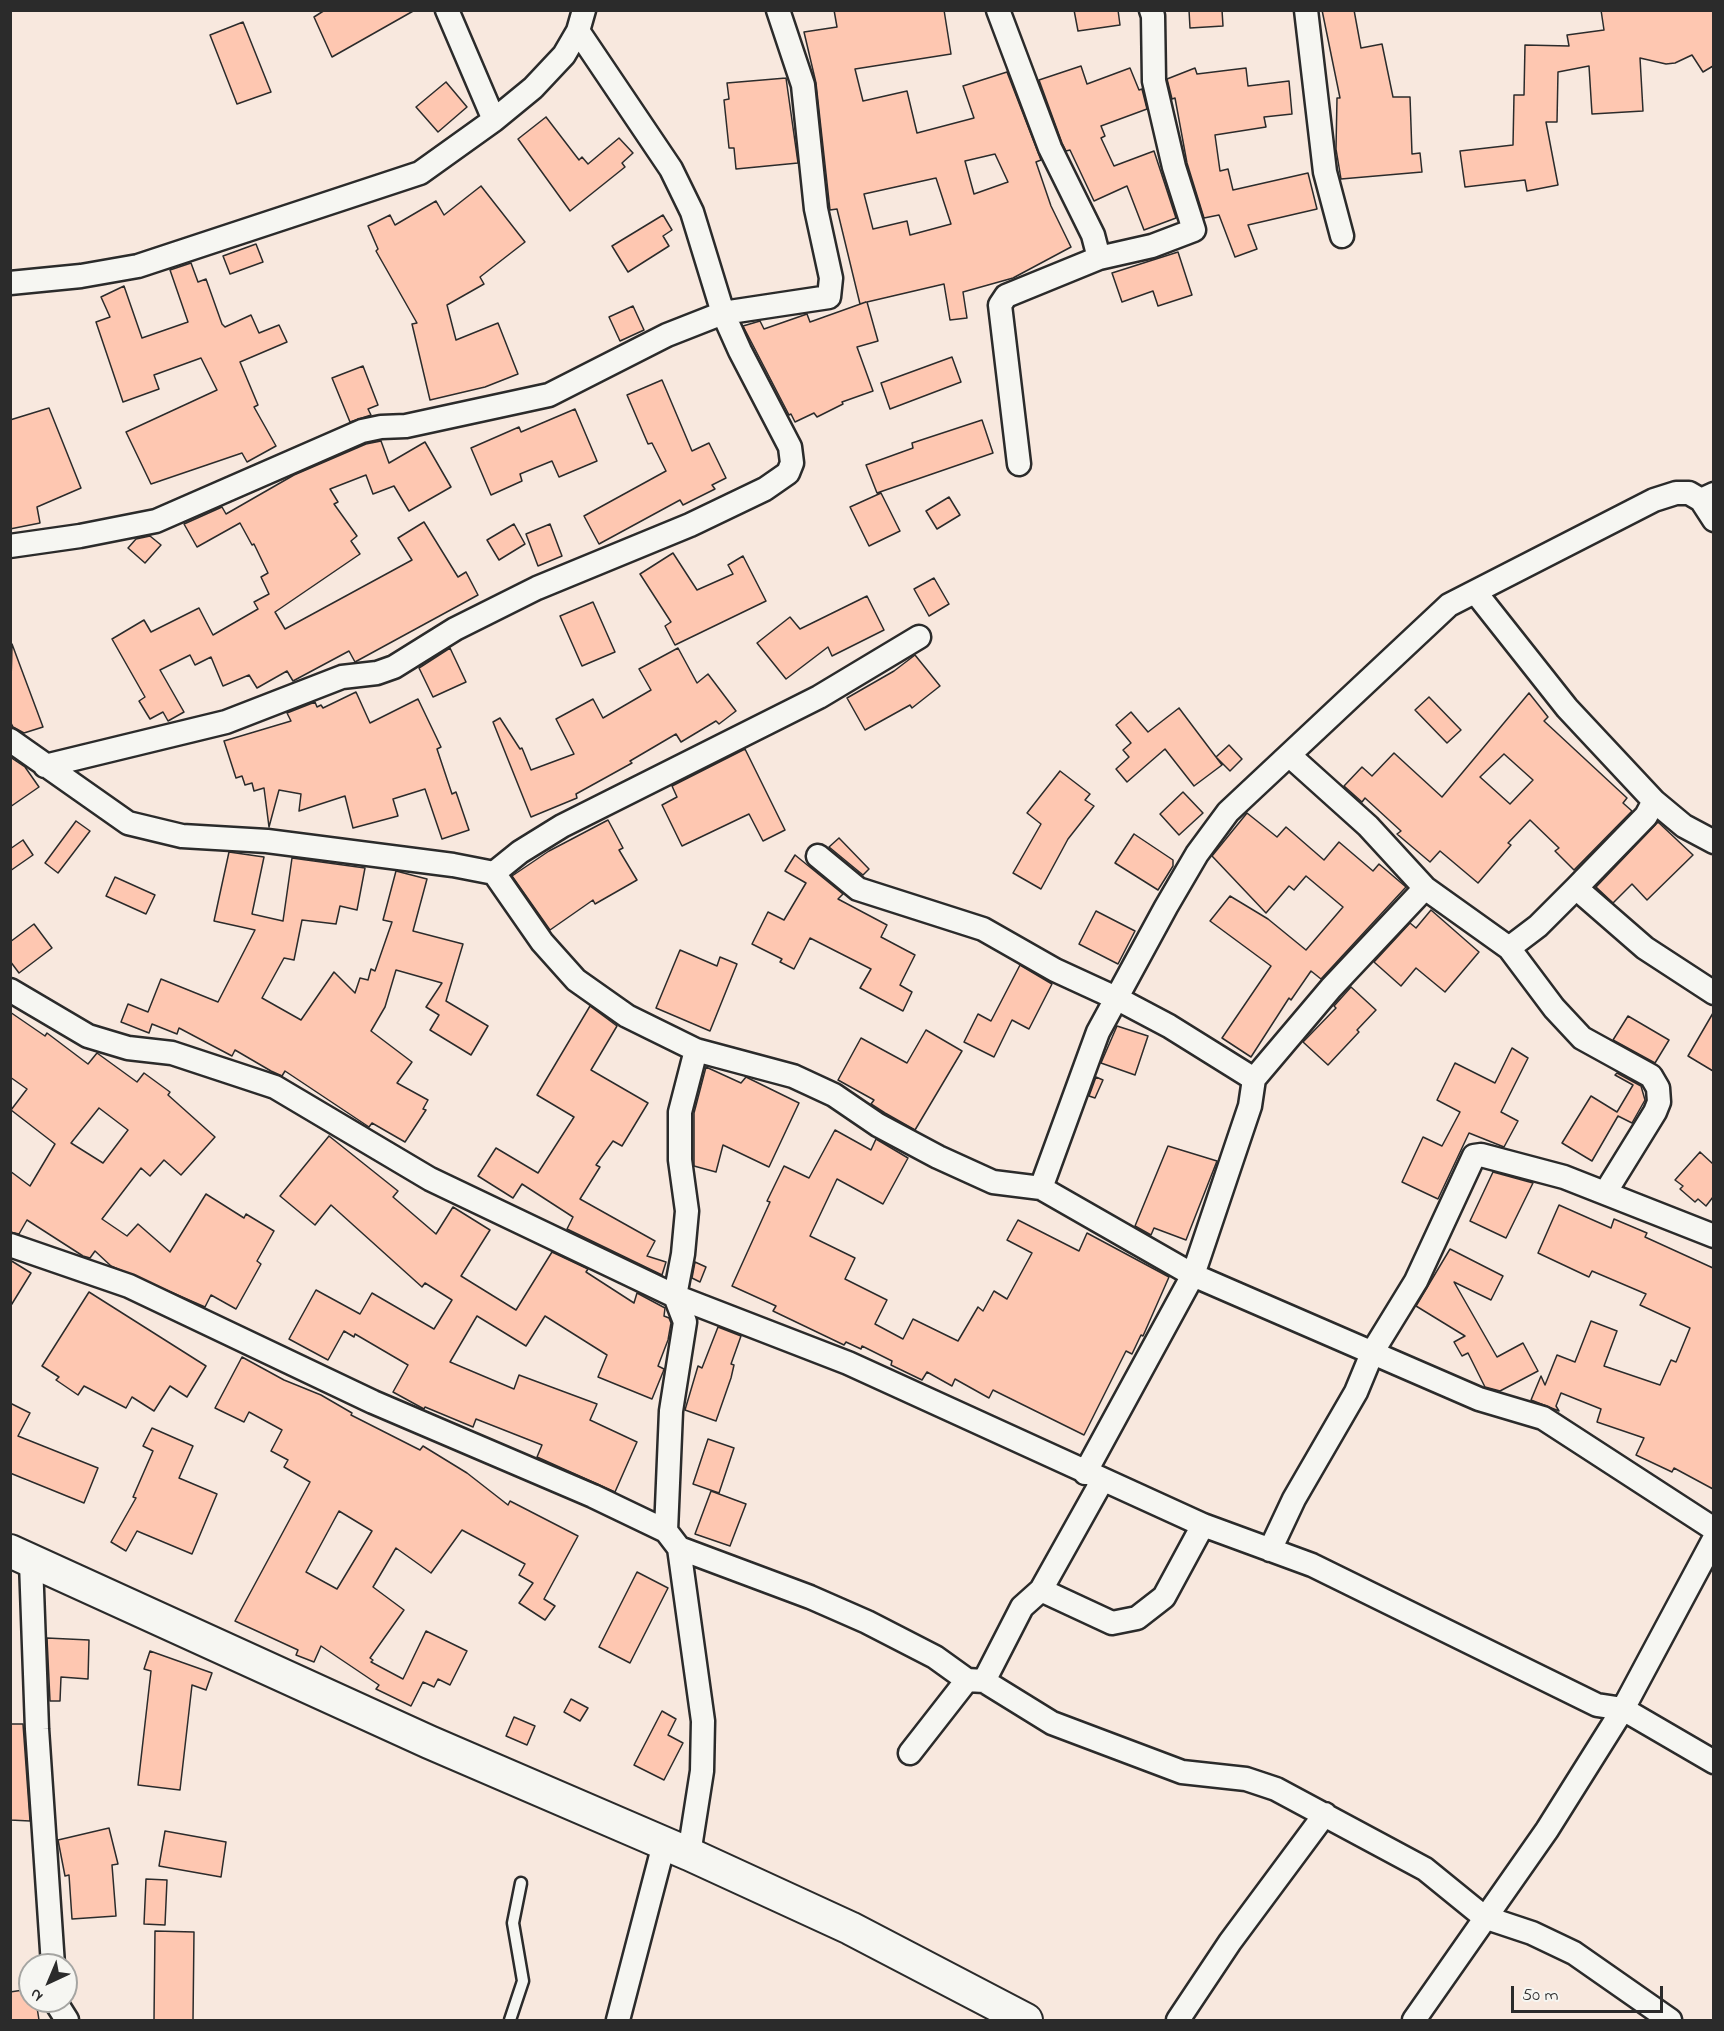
<!DOCTYPE html>
<style>
body{margin:0}
#map{position:relative;width:1724px;height:2031px;overflow:hidden;background:#f8e8de;font-family:"Indie Flower",sans-serif}
canvas{display:block}
.frame{position:absolute;inset:0;border:12px solid #2b2b2b;pointer-events:none}
.north{position:absolute;left:18px;top:1953px;width:60px;height:60px;box-sizing:border-box;background:#f6f6f2;border:2px solid #a5a5a2;border-radius:50%;rotate:224deg;font-size:16px;font-weight:700;line-height:24px;text-align:center;color:#2b2b2b}
.north::after{content:'';display:block;margin:auto;width:21px;height:27px;background:#2b2b2b;clip-path:polygon(50% 0,100% 100%,50% 72%,0 100%)}
.scale{position:absolute;left:1511px;top:1986px;width:152px;height:27px;box-sizing:border-box;border:3px solid #2b2b2b;border-top:0;padding-left:8px;font-size:18px;line-height:21px;white-space:nowrap;color:#2b2b2b;-webkit-text-stroke:4px #f6f6f2;paint-order:stroke}
</style>
<div id="map">
<canvas width="1724" height="2031"></canvas>
<div class="frame"></div>
<div class="north">N</div>
<div class="scale">50 m</div>
</div>
<script>
const ctx = document.querySelector('canvas').getContext('2d');
ctx.lineJoin = 'round';
function fill(path, color) { ctx.fillStyle = color; ctx.fill(path, 'evenodd'); }
const toPath = rows => new Path2D(rows.map(r => 'M' + r).join(''));
function strokePath(path, color, width, dash) { ctx.strokeStyle = color; ctx.lineWidth = width; ctx.lineCap = dash ? 'butt' : 'round'; ctx.setLineDash(dash || []); ctx.stroke(path); }
const building = toPath([
 [325,10,415,10,332,57,314,17,325,10],
 [834,10,944,10,951,54,855,69,863,101,907,91,917,133,974,118,963,86,1007,72,1041,160,1036,162,1051,206,1071,247,1013,278,963,292,967,318,950,320,944,284,867,302,878,341,857,347,873,391,842,402,843,404,817,417,814,413,795,422,791,414,789,415,743,326,760,321,764,329,807,314,810,322,866,302,860,304,837,209,830,210,816,83,804,32,837,27,834,10],
 [995,154,1008,182,974,194,965,161,995,154],
 [936,178,951,224,910,235,907,221,873,229,864,194,936,178],
 [1074,10,1118,10,1120,25,1078,31,1074,10],
 [1189,10,1222,10,1223,26,1190,28,1189,10],
 [1322,10,1354,10,1361,48,1382,44,1393,97,1410,97,1412,154,1420,153,1422,172,1341,179,1336,149,1337,98,1340,98,1322,10],
 [1601,10,1713,10,1713,66,1703,72,1692,55,1675,63,1666,64,1640,58,1643,111,1592,114,1589,66,1558,72,1557,122,1546,122,1558,185,1527,191,1525,180,1465,187,1460,151,1513,145,1514,95,1524,95,1525,45,1569,46,1567,35,1604,30,1601,10],
 [243,22,271,92,237,104,210,35,243,22],
 [1081,66,1087,84,1130,68,1139,90,1142,89,1147,109,1101,126,1105,136,1101,138,1114,166,1154,151,1176,218,1144,230,1127,186,1094,201,1070,150,1066,151,1062,143,1039,80,1081,66],
 [1195,68,1197,74,1246,68,1248,86,1289,81,1292,114,1264,117,1266,127,1215,135,1220,171,1228,169,1233,190,1308,173,1317,209,1248,225,1257,249,1235,257,1219,215,1204,218,1187,163,1175,98,1172,99,1167,79,1195,68],
 [786,78,798,163,736,169,734,148,729,148,724,100,729,99,727,83,786,78],
 [446,82,467,107,438,132,416,107,446,82],
 [546,117,579,160,582,157,588,164,619,138,633,153,622,163,625,167,570,211,518,139,546,117],
 [481,186,525,242,480,277,484,284,447,305,456,340,498,323,518,374,485,387,430,400,412,324,417,323,376,251,378,249,368,226,390,215,395,225,436,201,444,215,481,186],
 [663,215,672,230,663,236,669,246,628,272,612,246,663,215],
 [256,244,263,262,230,274,223,256,256,244],
 [1178,252,1192,295,1158,306,1153,291,1122,302,1112,273,1178,252],
 [191,263,198,282,206,279,222,324,225,327,251,315,259,333,279,325,287,342,240,362,258,405,254,407,276,446,247,462,242,453,151,484,126,432,217,390,201,358,154,375,159,389,123,402,96,322,110,317,101,297,124,286,142,338,188,322,170,270,191,263],
 [633,306,644,330,620,341,609,317,633,306],
 [952,357,961,382,890,409,881,383,952,357],
 [363,366,378,405,368,409,371,415,350,422,332,378,363,366],
 [662,380,692,451,709,443,726,478,712,485,715,489,683,505,680,500,599,544,584,516,666,471,652,443,648,444,627,395,662,380],
 [49,408,81,488,37,507,40,523,10,529,10,420,49,408],
 [575,409,597,461,559,477,552,461,520,474,522,481,491,495,471,448,519,427,521,432,575,409],
 [982,420,993,453,877,493,866,465,913,448,912,443,982,420],
 [381,441,389,463,425,442,451,487,409,511,394,486,373,494,366,475,330,489,338,502,334,504,357,536,351,541,360,554,275,612,285,629,412,560,398,538,424,522,458,577,466,572,478,595,355,662,349,651,293,681,287,671,257,688,249,675,223,686,211,657,195,665,190,655,160,670,184,712,168,721,163,712,150,719,139,701,145,697,112,639,144,620,151,632,199,608,213,635,258,609,254,602,269,594,261,577,268,573,254,544,252,545,240,523,197,547,184,524,222,507,226,514,294,475,366,444,381,441],
 [881,493,900,531,869,546,850,507,881,493],
 [949,497,960,515,937,529,926,511,949,497],
 [514,524,525,544,499,560,487,540,514,524],
 [550,524,562,556,538,566,526,534,550,524],
 [150,536,161,545,145,563,128,548,136,539,150,536],
 [673,553,697,590,733,574,728,565,743,556,766,601,675,645,665,626,671,622,640,574,673,553],
 [934,578,949,604,929,616,914,589,934,578],
 [867,596,884,630,832,656,828,647,786,679,757,643,790,617,800,629,867,596],
 [593,602,615,652,582,666,560,616,593,602],
 [12,644,43,727,24,733,13,727,10,721,12,644],
 [450,648,466,682,433,697,419,668,450,648],
 [678,648,697,683,708,674,736,711,719,724,716,721,681,742,676,734,630,761,632,763,576,794,577,798,531,817,493,722,500,718,520,749,522,748,531,770,574,754,556,719,593,699,603,718,651,690,639,669,678,648],
 [915,655,940,686,912,708,910,705,865,730,847,698,894,671,915,655],
 [356,692,370,723,418,699,441,747,437,749,452,794,456,792,469,830,442,839,425,789,393,799,398,816,353,828,345,796,299,811,301,794,279,790,269,827,264,788,254,791,252,783,245,785,242,776,236,778,224,741,291,721,287,713,315,702,317,707,321,705,323,708,356,692],
 [1529,693,1548,717,1544,721,1627,798,1623,803,1632,811,1574,870,1555,851,1559,848,1530,820,1508,843,1511,845,1478,883,1440,851,1430,862,1397,834,1401,831,1365,798,1362,802,1344,786,1362,767,1372,776,1394,753,1442,797,1529,693],
 [1504,754,1533,780,1510,804,1480,777,1504,754],
 [1429,697,1461,730,1447,743,1415,710,1429,697],
 [1179,708,1222,765,1194,786,1165,749,1127,782,1116,769,1129,757,1123,750,1131,743,1116,725,1131,712,1148,732,1179,708],
 [1229,745,1242,759,1230,771,1216,757,1229,745],
 [745,749,785,830,763,841,749,814,682,846,662,805,677,797,672,786,745,749],
 [10,757,25,767,39,787,10,807,10,757],
 [1060,771,1090,794,1085,800,1094,806,1068,839,1041,889,1013,873,1041,824,1027,813,1060,771],
 [1183,792,1203,813,1179,835,1160,814,1183,792],
 [1247,813,1277,837,1286,827,1324,860,1339,842,1373,871,1379,864,1406,887,1321,979,1311,971,1291,1000,1289,998,1251,1057,1222,1038,1271,966,1210,921,1230,896,1268,919,1306,950,1343,907,1306,876,1294,890,1289,886,1266,913,1212,856,1247,813],
 [608,820,623,848,619,850,637,880,595,904,593,900,550,930,512,876,549,851,608,820],
 [76,821,90,831,58,873,45,863,76,821],
 [1658,822,1693,855,1647,900,1632,884,1613,903,1596,887,1658,822],
 [1134,834,1173,860,1173,866,1158,890,1115,863,1134,834],
 [839,838,869,869,863,875,829,847,839,838],
 [23,840,33,855,10,871,10,849,23,840],
 [229,852,264,857,252,914,283,921,292,858,365,868,357,910,340,906,336,924,302,920,294,960,284,958,262,998,301,1020,334,972,355,993,360,978,368,980,371,969,375,971,392,922,383,920,396,871,427,879,413,931,463,944,446,1001,488,1026,471,1055,430,1030,439,1015,426,1007,442,983,396,970,385,1007,371,1031,412,1062,397,1083,428,1100,423,1109,426,1110,405,1142,372,1123,369,1127,285,1071,282,1076,271,1071,235,1050,232,1056,179,1028,177,1034,152,1024,149,1033,121,1022,128,1004,148,1012,161,979,218,1002,255,930,214,921,229,852],
 [795,855,843,894,838,899,887,925,881,937,915,955,900,985,912,992,903,1011,860,988,871,969,810,938,794,969,780,962,782,959,752,944,768,912,784,920,806,883,785,871,795,855],
 [115,877,155,895,146,914,106,896,115,877],
 [1431,910,1479,952,1445,992,1416,968,1401,986,1374,962,1410,923,1416,928,1431,910],
 [1096,911,1135,931,1118,964,1079,944,1096,911],
 [34,924,52,948,19,973,10,961,10,942,34,924],
 [680,950,717,966,720,957,737,964,710,1031,656,1008,680,950],
 [1020,965,1052,984,1029,1029,1012,1020,994,1057,964,1042,978,1014,991,1021,1020,965],
 [1351,987,1376,1010,1357,1030,1359,1032,1328,1065,1303,1042,1336,1008,1334,1006,1351,987],
 [590,1006,617,1026,591,1070,648,1103,622,1146,613,1141,596,1165,600,1167,580,1199,655,1241,647,1256,666,1262,662,1275,567,1229,573,1217,522,1184,513,1198,478,1176,496,1148,538,1173,574,1117,537,1095,590,1006],
 [10,1012,45,1036,47,1033,88,1064,97,1053,137,1082,144,1073,170,1092,168,1095,215,1137,181,1175,164,1160,150,1176,141,1168,102,1219,127,1236,138,1224,170,1252,206,1194,244,1218,246,1214,274,1231,257,1261,261,1264,236,1309,211,1295,205,1307,111,1266,95,1251,90,1258,83,1256,27,1220,19,1234,10,1232,10,1171,30,1186,55,1144,11,1110,27,1089,10,1077,10,1012],
 [99,1108,128,1130,103,1163,71,1143,99,1108],
 [1713,1013,1713,1071,1688,1056,1713,1013],
 [1628,1016,1669,1040,1655,1063,1613,1040,1628,1016],
 [1117,1026,1148,1036,1135,1075,1101,1063,1117,1026],
 [926,1030,962,1051,915,1130,885,1113,871,1104,874,1100,838,1080,861,1038,907,1063,926,1030],
 [1512,1048,1528,1058,1501,1112,1518,1121,1504,1147,1469,1133,1438,1199,1402,1182,1423,1137,1442,1146,1460,1112,1437,1100,1455,1063,1495,1083,1512,1048],
 [706,1067,741,1083,746,1077,799,1103,769,1167,723,1145,716,1172,694,1166,694,1113,706,1067],
 [1617,1073,1641,1086,1645,1100,1632,1123,1618,1116,1592,1161,1562,1143,1591,1096,1617,1112,1633,1085,1615,1075,1617,1073],
 [1096,1077,1103,1080,1095,1098,1089,1096,1096,1077],
 [835,1130,871,1150,876,1139,908,1158,883,1204,837,1179,810,1236,855,1258,845,1279,887,1300,875,1324,903,1339,913,1319,958,1341,978,1307,983,1311,994,1291,1007,1299,1032,1253,1007,1240,1018,1220,1079,1251,1087,1233,1169,1277,1143,1336,1141,1335,1132,1354,1126,1351,1084,1435,993,1390,989,1398,955,1379,952,1386,927,1372,922,1380,891,1365,892,1361,862,1346,861,1349,846,1342,844,1345,773,1311,776,1306,732,1286,770,1202,767,1201,784,1166,809,1178,835,1130],
 [329,1136,398,1191,393,1197,436,1234,453,1207,490,1230,461,1276,516,1310,552,1252,588,1269,586,1272,634,1303,637,1293,665,1308,664,1316,669,1318,671,1323,668,1340,658,1366,664,1369,663,1372,652,1399,598,1377,607,1355,545,1316,526,1346,477,1316,450,1362,514,1389,519,1375,597,1404,590,1420,637,1442,615,1492,537,1457,542,1445,476,1419,473,1427,425,1407,424,1409,393,1392,408,1365,355,1334,354,1337,344,1331,328,1360,289,1339,316,1290,360,1314,372,1293,434,1329,452,1300,425,1283,422,1287,331,1205,315,1225,280,1196,329,1136],
 [1168,1146,1217,1161,1186,1240,1154,1228,1151,1235,1135,1226,1168,1146],
 [1700,1152,1713,1164,1713,1197,1706,1206,1698,1199,1695,1202,1680,1189,1683,1186,1675,1180,1700,1152],
 [1493,1172,1533,1183,1506,1238,1470,1221,1493,1172],
 [1559,1205,1611,1228,1614,1219,1647,1233,1645,1237,1713,1268,1713,1489,1674,1468,1672,1472,1636,1455,1644,1438,1597,1422,1601,1409,1561,1393,1556,1406,1559,1411,1531,1400,1541,1376,1545,1385,1557,1355,1575,1362,1591,1321,1617,1331,1604,1366,1660,1385,1671,1360,1676,1362,1690,1328,1640,1305,1646,1294,1592,1271,1589,1277,1538,1253,1559,1205],
 [1450,1249,1503,1276,1491,1300,1454,1282,1497,1357,1523,1343,1538,1371,1500,1391,1485,1387,1468,1353,1462,1356,1454,1342,1465,1336,1416,1306,1450,1249],
 [10,1260,31,1273,10,1307,10,1260],
 [695,1262,706,1267,700,1282,692,1278,695,1262],
 [89,1292,206,1366,187,1397,170,1386,154,1411,132,1397,126,1408,84,1386,78,1395,56,1380,59,1377,42,1366,89,1292],
 [718,1327,741,1336,731,1364,734,1365,731,1378,716,1421,685,1410,698,1366,702,1368,718,1327],
 [242,1357,284,1380,321,1395,352,1413,351,1415,420,1450,423,1446,467,1473,508,1505,510,1501,578,1536,544,1599,555,1606,545,1620,519,1603,533,1583,519,1575,525,1564,462,1530,431,1573,396,1548,373,1587,404,1610,370,1658,373,1660,371,1662,403,1679,426,1631,467,1651,450,1685,438,1679,434,1687,423,1682,411,1706,376,1689,379,1685,321,1646,314,1662,296,1655,298,1650,235,1621,310,1482,284,1467,288,1460,271,1451,282,1430,249,1412,244,1422,215,1408,242,1357],
 [339,1511,372,1531,337,1589,306,1572,339,1511],
 [10,1403,30,1413,18,1436,98,1468,84,1503,10,1473,10,1403],
 [152,1428,193,1446,179,1478,217,1494,192,1554,137,1531,126,1551,111,1542,136,1498,133,1497,153,1451,143,1446,152,1428],
 [708,1439,734,1448,719,1493,693,1484,708,1439],
 [711,1491,746,1504,730,1546,695,1534,711,1491],
 [637,1572,668,1588,630,1663,599,1647,637,1572],
 [47,1638,89,1640,88,1679,61,1677,60,1701,50,1701,47,1638],
 [150,1651,212,1673,206,1690,192,1685,180,1790,138,1785,151,1671,144,1669,150,1651],
 [571,1699,588,1708,580,1721,564,1712,571,1699],
 [662,1711,676,1719,668,1735,683,1743,664,1780,634,1765,662,1711],
 [514,1717,535,1726,527,1745,506,1736,514,1717],
 [10,1724,23,1724,30,1821,10,1820,10,1724],
 [109,1828,118,1864,112,1865,116,1916,72,1919,69,1875,65,1876,58,1840,109,1828],
 [165,1831,226,1842,221,1877,159,1866,165,1831],
 [146,1879,167,1880,165,1925,144,1924,146,1879],
 [155,1931,194,1932,193,2020,154,2020,155,1931],
 [30,1989,30,2001,36,2001,39,2020,10,2020,10,1992,30,1989]
]);
const lane = toPath([
 [510,2020,523,1981,513,1923,521,1883]
]);
const street = toPath([
 [447,10,494,120],
 [998,10,1050,148,1093,235,1099,258,1006,296,1000,305,1019,464],
 [1306,10,1325,172,1342,236],
 [1099,258,1152,246,1194,230,1174,167,1154,81,1153,16,1151,10],
 [10,283,81,276,138,266,420,173,494,120,533,88,564,55,578,31,584,10],
 [1701,500,1714,520],
 [10,546,80,536,156,521,362,431,381,427,406,426,549,395,667,335,723,313,829,297,831,278,816,209,803,85,778,10],
 [1476,593,1567,708,1654,801,1684,826,1714,842],
 [10,740,128,823,182,836,267,841,453,865,494,873,542,942,576,980,627,1016,696,1050,793,1076,834,1095,878,1125,938,1157,993,1182,1041,1188,1193,1275,1479,1399,1543,1418,1714,1529],
 [1289,755,1368,826,1425,888,1509,948,1538,926,1576,888,1646,816,1654,801],
 [45,766,226,722,342,677,377,673,394,667,455,629,537,588,690,525,765,489,788,473,792,463,790,447,740,351,723,313,692,212,671,169,578,31],
 [818,856,858,889,983,929,1055,970,1118,999,1169,1026,1254,1079],
 [494,873,520,852,562,826,819,697,919,637],
 [1576,888,1645,948,1714,993],
 [1509,948,1554,1008,1582,1038,1651,1076,1658,1088,1659,1102,1655,1112,1605,1193],
 [10,990,88,1036,128,1048,172,1053,275,1087,430,1179,675,1296,848,1363,1203,1525,1312,1565,1597,1705,1623,1709,1714,1762],
 [1041,1188,1098,1032,1166,907,1197,854,1228,812,1449,605,1654,500,1676,493,1689,493,1701,500,1714,494],
 [10,1245,129,1286,373,1402,593,1496,666,1531],
 [1085,1473,1193,1275,1250,1106,1254,1079,1331,988,1425,888],
 [679,1548,810,1597,867,1622,935,1657,967,1680,984,1681,1052,1723,1182,1772,1246,1779,1276,1789,1425,1869,1484,1917,1532,1933,1574,1953,1670,2020],
 [1270,1550,1294,1499,1356,1392,1373,1351,1416,1281,1474,1156,1481,1155,1564,1177,1714,1236],
 [31,1562,37,1729,53,1965],
 [1041,1590,1112,1623,1137,1618,1164,1597,1203,1525],
 [984,1681,1022,1607,1041,1590,1102,1481],
 [910,1753,967,1680],
 [689,1854,702,1771,703,1721,679,1548,666,1531,671,1411,685,1322,675,1296,683,1254,687,1211,680,1160,680,1112,696,1050],
 [55,2001,67,2020],
 [618,2020,664,1844],
 [1178,2020,1230,1942,1325,1814],
 [1414,2020,1547,1830,1623,1709,1714,1539]
]);
const secondary = toPath([
 [10,1551,429,1742,689,1854,850,1928,1026,2020]
]);
fill(building, '#fec7b1');
strokePath(building, '#2b2b2b', 1.5);
strokePath(lane, '#2b2b2b', 15);
strokePath(street, '#2b2b2b', 27);
strokePath(secondary, '#2b2b2b', 36);
strokePath(lane, '#f6f6f2', 10);
strokePath(street, '#f6f6f2', 22);
strokePath(secondary, '#f6f6f2', 32);
</script>
